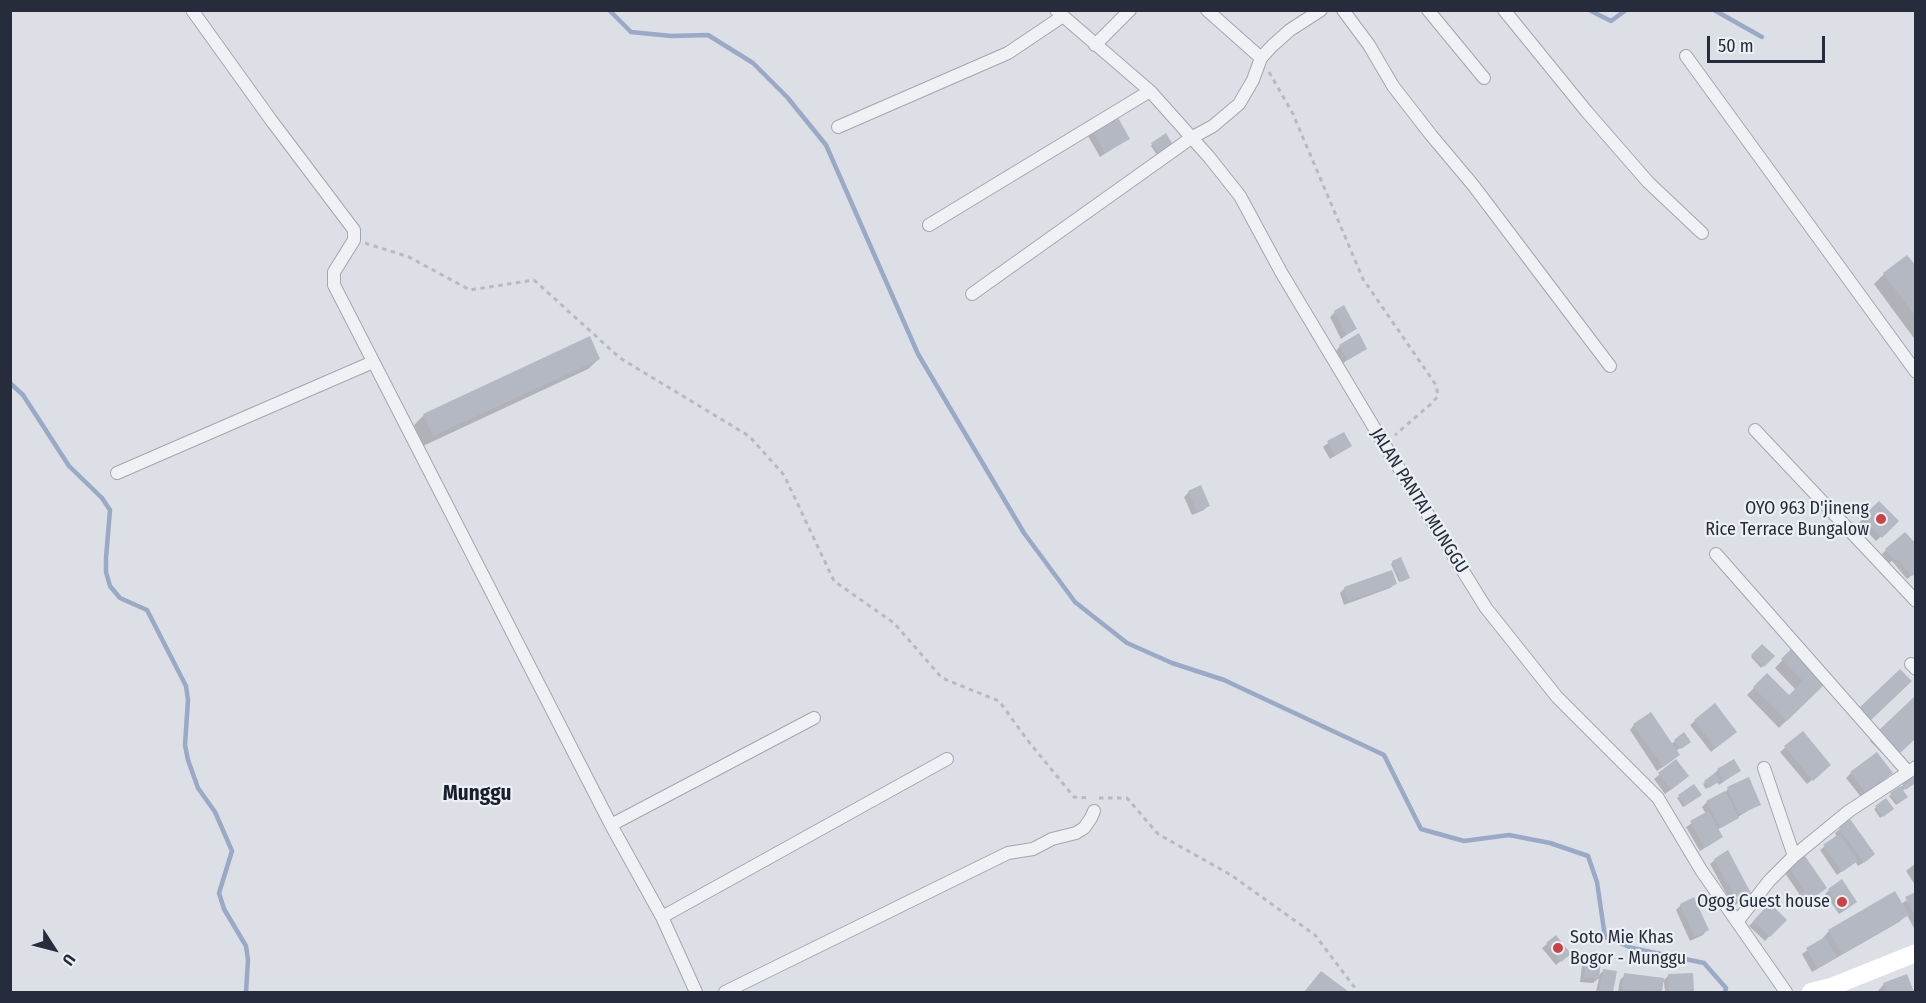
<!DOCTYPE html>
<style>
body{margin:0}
#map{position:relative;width:1926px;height:1003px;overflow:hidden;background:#dddfe6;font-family:"Fira Sans Condensed",sans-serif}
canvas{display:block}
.frame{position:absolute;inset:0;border:12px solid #272c3c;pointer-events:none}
.north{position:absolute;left:24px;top:919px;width:60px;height:60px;-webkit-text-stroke:4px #eceff4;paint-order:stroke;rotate:126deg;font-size:16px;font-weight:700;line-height:24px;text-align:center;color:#272c3c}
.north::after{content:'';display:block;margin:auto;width:21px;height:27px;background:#272c3c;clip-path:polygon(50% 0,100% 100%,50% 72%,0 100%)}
.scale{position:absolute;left:1707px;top:36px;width:118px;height:27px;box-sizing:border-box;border:3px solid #272c3c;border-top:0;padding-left:8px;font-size:18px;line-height:21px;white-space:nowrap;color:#272c3c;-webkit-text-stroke:4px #eceff4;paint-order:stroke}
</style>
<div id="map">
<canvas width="1926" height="1003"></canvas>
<div class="frame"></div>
<div class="north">U</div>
<div class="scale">50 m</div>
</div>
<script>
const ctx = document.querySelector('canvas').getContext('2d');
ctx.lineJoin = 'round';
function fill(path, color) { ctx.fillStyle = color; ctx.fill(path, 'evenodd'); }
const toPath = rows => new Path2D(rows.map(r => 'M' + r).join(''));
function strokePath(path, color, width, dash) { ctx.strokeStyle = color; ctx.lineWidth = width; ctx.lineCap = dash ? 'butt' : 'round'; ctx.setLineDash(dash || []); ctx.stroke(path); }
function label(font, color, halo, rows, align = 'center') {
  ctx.font = font + ' "Fira Sans Condensed",sans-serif'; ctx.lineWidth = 4.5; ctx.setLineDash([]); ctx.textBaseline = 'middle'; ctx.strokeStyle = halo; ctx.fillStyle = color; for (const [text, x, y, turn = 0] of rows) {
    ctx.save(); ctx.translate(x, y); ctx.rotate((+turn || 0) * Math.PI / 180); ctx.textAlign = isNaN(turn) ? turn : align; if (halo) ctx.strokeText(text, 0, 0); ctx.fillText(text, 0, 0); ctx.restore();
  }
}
const shadow = toPath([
 [1093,131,1128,139,1100,157,1088,136],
 [1152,144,1170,147,1157,155,1151,146],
 [1916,268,1916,341,1874,284,1884,274],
 [1335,312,1355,329,1341,339,1330,317],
 [1340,346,1366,348,1343,363,1336,351],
 [599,359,588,369,423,446,414,425,424,415],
 [1328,443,1350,446,1330,459,1323,447],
 [1189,492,1208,505,1204,510,1192,515,1184,497],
 [1879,503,1897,521,1876,541,1859,523],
 [1886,550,1916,572,1907,579,1892,561,1889,563,1882,554],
 [1393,562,1406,579,1399,582,1391,564],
 [1395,584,1390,588,1344,605,1340,593,1345,588],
 [1762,646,1772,656,1761,668,1751,657],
 [1792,650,1824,683,1779,728,1747,695,1767,675,1789,697,1796,690,1775,668],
 [1916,697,1916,737,1890,761,1870,741],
 [1695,721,1730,736,1711,752,1690,725],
 [1634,725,1671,744,1675,741,1687,743,1676,751,1678,755,1674,759,1657,771,1630,730],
 [1803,733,1824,770,1807,784,1780,752],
 [1676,761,1682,781,1665,794,1654,779],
 [1718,770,1739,771,1719,785,1717,782,1706,789,1703,784],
 [1851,773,1886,778,1861,797,1846,778],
 [1916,775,1916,787,1913,783,1902,791,1904,799,1896,805,1889,796],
 [1694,786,1698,797,1683,807,1677,798],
 [1728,789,1759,804,1717,830,1721,837,1700,851,1686,827,1706,814,1702,807,1707,802,1723,794],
 [1886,801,1890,811,1880,818,1874,809],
 [1840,829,1869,859,1858,866,1855,861,1837,875,1820,850,1837,837,1835,833],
 [1804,858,1825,888,1799,908,1795,901,1800,895,1785,873],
 [1715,860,1751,894,1746,899,1733,906,1710,864],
 [1916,863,1916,884,1915,885,1906,871],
 [1829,890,1851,906,1839,914,1825,894],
 [1916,894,1916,932,1907,915,1899,922,1812,972,1802,954,1822,940,1822,939,1829,931,1901,904],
 [1681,905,1707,930,1703,935,1690,941,1676,910],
 [1770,905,1785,920,1765,941,1749,926],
 [1547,944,1564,958,1556,965,1542,948],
 [1586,961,1598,976,1604,970,1615,972,1612,992,1596,992,1599,978,1593,983,1580,982,1582,965],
 [1321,973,1347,992,1304,992],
 [1692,974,1692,992,1665,992,1664,982,1662,982,1661,992,1618,992,1620,980,1625,975,1664,980,1669,975],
 [1906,976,1912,992,1877,992,1884,984]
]);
const stream = toPath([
 [609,10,631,32,671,36,708,35,753,63,787,97,826,145,918,354,1024,533,1075,602,1127,643,1172,663,1224,680,1384,755,1421,829,1464,841,1509,835,1550,843,1588,856,1597,882,1605,937,1632,948,1704,963,1726,988,1725,992],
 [1589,10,1611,21,1626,10],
 [1714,10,1762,37],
 [10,383,23,395,69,466,102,498,110,510,106,558,106,572,110,586,120,598,147,610,186,686,188,700,185,745,188,760,198,788,215,812,232,851,219,893,224,909,246,946,248,960,246,992]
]);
const building = toPath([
 [1117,116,1130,139,1105,153,1092,130],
 [1166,133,1173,145,1159,154,1151,143],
 [1907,255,1916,266,1916,317,1883,273],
 [1344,305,1357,329,1346,335,1334,311],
 [1359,333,1367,349,1348,360,1339,345],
 [590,336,600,359,433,436,423,414],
 [1344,432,1352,446,1335,456,1327,441],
 [1201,485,1210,506,1197,511,1188,491],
 [1879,501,1899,521,1882,538,1862,517],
 [1905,532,1916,544,1916,573,1912,576,1897,558,1895,560,1885,549],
 [1401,557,1410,578,1401,582,1392,561],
 [1392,570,1397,584,1348,601,1344,587],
 [1762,644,1775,656,1764,667,1751,655],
 [1792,648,1826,683,1787,721,1753,687,1767,673,1789,695,1803,681,1781,659],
 [1900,669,1912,681,1870,721,1858,709],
 [1916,695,1916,738,1898,755,1877,732],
 [1715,703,1737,732,1716,748,1694,720],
 [1651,712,1680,755,1663,767,1633,724],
 [1803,731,1831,765,1813,781,1784,746],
 [1684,732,1691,742,1681,749,1674,740],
 [1877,752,1893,773,1866,793,1850,772],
 [1676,759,1689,776,1671,790,1658,773],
 [1734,759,1741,771,1724,781,1717,769],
 [1715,773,1720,781,1709,788,1704,781],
 [1913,776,1916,783,1905,790,1902,784],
 [1749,777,1761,805,1739,814,1727,787],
 [1694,784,1702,795,1685,806,1678,795],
 [1900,786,1908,797,1898,804,1890,793],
 [1725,791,1739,818,1721,828,1706,801],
 [1886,798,1894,809,1883,817,1875,806],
 [1708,811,1723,837,1705,848,1690,821],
 [1850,819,1875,854,1864,863,1839,828],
 [1839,834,1858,861,1842,872,1823,845],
 [1728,850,1752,895,1738,902,1714,859],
 [1805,856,1827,888,1805,904,1798,895,1805,891,1789,867],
 [1842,879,1857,902,1844,911,1828,889],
 [1895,891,1909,915,1842,954,1828,930],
 [1916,892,1916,918,1905,897],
 [1694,897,1709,930,1695,937,1680,904],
 [1770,903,1787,920,1770,937,1753,921],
 [1556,935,1571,954,1561,962,1546,943],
 [1825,937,1837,957,1818,968,1806,948],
 [1586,959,1601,960,1599,979,1584,978],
 [1603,969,1617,971,1613,992,1599,992],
 [1321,971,1349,992,1304,992],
 [1624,973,1664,978,1662,992,1622,989],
 [1693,973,1694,992,1669,992,1668,974],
 [1907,974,1914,992,1887,992,1883,983]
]);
const path = toPath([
 [1269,72,1293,114,1363,279,1436,385,1438,396,1432,403,1395,435],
 [365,243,409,257,470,290,534,280,620,358,749,436,784,475,834,581,894,623,942,678,999,701,1029,742,1074,797,1090,798],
 [1099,798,1127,798,1158,834,1231,875,1315,935,1358,992]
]);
const street = toPath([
 [192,10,271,120,354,230,354,240,334,272,334,285,611,825,662,917,696,992],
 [1056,10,1150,91,1209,157,1240,196,1281,272,1384,444,1486,608,1557,697,1658,798,1701,870,1786,992],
 [1207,10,1261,58],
 [1343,10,1369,45,1393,86,1431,135,1473,185,1610,366],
 [1428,10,1484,78],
 [1504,10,1587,112,1648,182,1702,233],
 [1095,45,1130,10],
 [1686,56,1916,372],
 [838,127,1008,53,1063,16],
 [929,225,1150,91],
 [972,294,1191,138,1213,126,1239,104,1253,80,1261,58,1272,46,1290,30,1321,10],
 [1755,430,1916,601],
 [117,473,373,362],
 [1716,554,1908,772],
 [1911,664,1916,669],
 [1764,768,1794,856],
 [611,825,814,718],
 [662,917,947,759],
 [1737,922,1769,881,1794,856,1849,811,1916,767],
 [725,992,1008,853,1033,849,1052,839,1076,833,1084,828,1091,818,1094,811]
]);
const secondary = toPath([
 [1811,992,1831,987,1916,953]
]);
const markers = [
 [1881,519,6,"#c94448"],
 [1842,902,6,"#c94448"],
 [1558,948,6,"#c94448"]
];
const streetNames = [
 ["JALAN PANTAI MUNGGU",1419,501,58]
];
const poiNames = [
 ["OYO 963 D'jineng",1869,509],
 ["Rice Terrace Bungalow",1869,530],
 ["Ogog Guest house",1830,902],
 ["Soto Mie Khas",1570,938,"left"],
 ["Bogor - Munggu",1570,959,"left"]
];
const quarterNames = [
 ["Munggu",477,794]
];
fill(shadow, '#0003');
strokePath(stream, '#99a9c6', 4.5);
fill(building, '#b4b8c3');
strokePath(street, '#a3a6b0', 14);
strokePath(path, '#b7bac1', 3, [4.5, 4.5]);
strokePath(street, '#eff1f5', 12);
strokePath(secondary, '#fff', 18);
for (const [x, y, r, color] of markers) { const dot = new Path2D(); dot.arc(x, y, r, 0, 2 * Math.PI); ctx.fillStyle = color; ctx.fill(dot); strokePath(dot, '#eceff4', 2); }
label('18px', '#272c3c', '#eceff4', streetNames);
label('18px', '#272c3c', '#eceff4', poiNames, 'right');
label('bold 21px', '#191e2d', '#eceff4', quarterNames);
</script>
